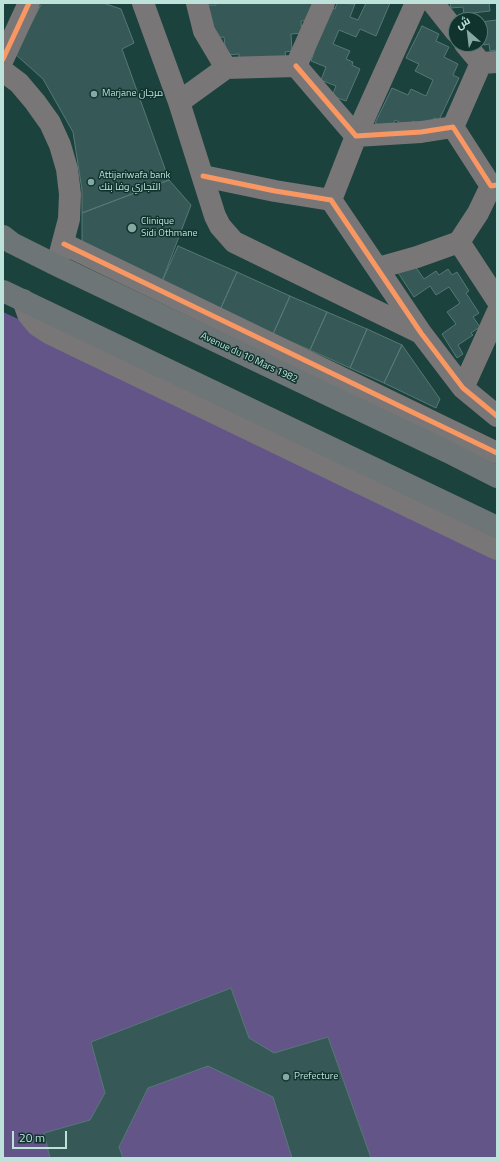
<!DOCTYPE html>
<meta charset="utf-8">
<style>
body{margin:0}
#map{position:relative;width:500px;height:1161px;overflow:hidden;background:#1b423c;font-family:"Titillium Web",Cairo,sans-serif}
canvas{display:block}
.frame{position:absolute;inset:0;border:4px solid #bce2da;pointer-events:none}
.north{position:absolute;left:448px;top:12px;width:40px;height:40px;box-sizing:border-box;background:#10332d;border:1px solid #557972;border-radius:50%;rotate:332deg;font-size:11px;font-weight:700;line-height:16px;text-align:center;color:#bce2da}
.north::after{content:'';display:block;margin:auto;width:14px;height:18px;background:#84aaa3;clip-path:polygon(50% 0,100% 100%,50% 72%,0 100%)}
.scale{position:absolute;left:12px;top:1131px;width:55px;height:18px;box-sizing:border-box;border:2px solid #bce2da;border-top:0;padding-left:5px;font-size:12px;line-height:14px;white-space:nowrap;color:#bce2da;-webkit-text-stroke:3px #10332d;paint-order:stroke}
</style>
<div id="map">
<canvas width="500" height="1161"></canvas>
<div class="frame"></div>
<div class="north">ش</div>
<div class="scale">20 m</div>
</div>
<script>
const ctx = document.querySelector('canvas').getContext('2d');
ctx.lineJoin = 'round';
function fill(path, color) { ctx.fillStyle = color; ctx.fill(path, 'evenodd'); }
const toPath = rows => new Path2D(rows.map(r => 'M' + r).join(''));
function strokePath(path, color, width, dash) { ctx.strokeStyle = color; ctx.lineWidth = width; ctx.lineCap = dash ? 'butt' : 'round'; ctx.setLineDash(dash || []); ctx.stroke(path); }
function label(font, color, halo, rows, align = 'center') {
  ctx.font = font + ' "Titillium Web",Cairo,sans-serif'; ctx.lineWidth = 3; ctx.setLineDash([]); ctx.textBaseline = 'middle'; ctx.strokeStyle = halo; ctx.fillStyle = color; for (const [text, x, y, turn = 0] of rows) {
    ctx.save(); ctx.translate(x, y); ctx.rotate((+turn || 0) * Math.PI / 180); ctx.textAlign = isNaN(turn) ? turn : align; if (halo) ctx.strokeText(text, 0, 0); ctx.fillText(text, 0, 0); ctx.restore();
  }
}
const green = toPath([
 [3,312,239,421,497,549,497,1158,3,1158]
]);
const building = toPath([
 [42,3,103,3,121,9,134,43,122,49,169,180,82,213,82,190,73,132,43,79,15,54,42,3],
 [216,3,313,3,314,20,301,21,302,33,291,34,292,51,285,52,286,58,239,61,239,54,226,55,224,37,207,38,205,5,216,5,216,3],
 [337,3,355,4,350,17,358,20,366,3,390,3,376,36,360,29,356,37,339,30,333,44,350,51,346,59,353,62,352,65,360,69,346,101,332,96,336,86,321,80,326,67,311,61,329,7,335,9,337,3],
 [450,3,489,3,490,11,464,14,463,7,451,8,450,3],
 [497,20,497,50,490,51,489,44,484,45,483,39,480,39,480,22,497,20],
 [422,26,439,34,436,41,449,47,444,57,458,64,453,75,459,78,439,120,434,118,428,129,413,121,410,127,395,120,390,130,375,123,392,88,408,95,411,89,426,96,433,80,415,71,419,64,406,58,422,26],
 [169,180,191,205,161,284,82,244,82,213,169,180],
 [178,246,237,272,220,310,161,284,178,246],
 [415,266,424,279,436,271,439,275,448,269,452,275,457,272,469,291,466,293,479,313,473,317,480,327,471,333,473,335,458,345,463,354,457,358,442,334,456,324,447,312,460,303,449,287,436,295,430,286,414,297,397,271,415,266],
 [237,272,290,296,273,334,220,310,237,272],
 [290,296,327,312,310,350,273,334,290,296],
 [327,312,367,329,350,368,310,350,327,312],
 [367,329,402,345,384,383,350,368,367,329],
 [402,345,440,399,436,408,384,383,402,345],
 [231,988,249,1038,274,1053,328,1037,371,1158,292,1158,273,1097,208,1066,148,1088,119,1147,123,1158,50,1158,44,1133,90,1120,105,1093,91,1042,231,988]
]);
const minor = toPath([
 [143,3,179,102,215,216,220,226,234,242,421,333],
 [197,3,204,31,226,68,296,66],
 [433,3,456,32],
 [465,44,481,63],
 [3,59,29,3],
 [296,66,356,136,421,132,453,127,491,186,497,185],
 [296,66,324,3],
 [3,71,19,83,35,102,50,123,60,145,67,169,70,194,69,219,59,257],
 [179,102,226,68],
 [453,127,481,63,497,62],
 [203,176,275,191,331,200,421,333,463,388,497,416],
 [331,200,356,136,416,3],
 [459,242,497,300],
 [64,244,497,453],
 [378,268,417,257,459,242,478,213,491,186],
 [23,300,28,314,37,325,49,333,497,549],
 [463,388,497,313]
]);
const major = toPath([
 [3,236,12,243,56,265,448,452,497,477],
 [3,291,497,527]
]);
const cycleway = toPath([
 [3,59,29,3],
 [296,66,356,136,421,132,453,127,491,186,497,185],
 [203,176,275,191,331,200,421,333,463,388,497,416],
 [64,244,497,453]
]);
const markers = [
 [94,94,4,"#84aaa3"],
 [91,182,4,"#84aaa3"],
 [132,228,5,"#84aaa3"],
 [286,1077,4,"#84aaa3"]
];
const poiNames = [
 ["Marjane مرجان",102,94],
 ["Attijariwafa bank",99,176],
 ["التجاري وفا بنك",99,188],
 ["Clinique",141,222],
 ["Sidi Othmane",141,234],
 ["Prefecture",294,1077]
];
const streetNames = [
 ["Avenue du 10 Mars 1982",249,358,25]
];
fill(green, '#645589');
fill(building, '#365957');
strokePath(building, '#567876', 1);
strokePath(minor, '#797678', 22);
strokePath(major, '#6e7576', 22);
strokePath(cycleway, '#f99763', 5);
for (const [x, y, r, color] of markers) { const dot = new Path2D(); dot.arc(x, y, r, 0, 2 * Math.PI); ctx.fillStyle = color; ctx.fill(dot); strokePath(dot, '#10332d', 1.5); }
label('10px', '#bce2da', '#10332d', poiNames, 'left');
label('10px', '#bce2da', '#10332d', streetNames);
</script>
